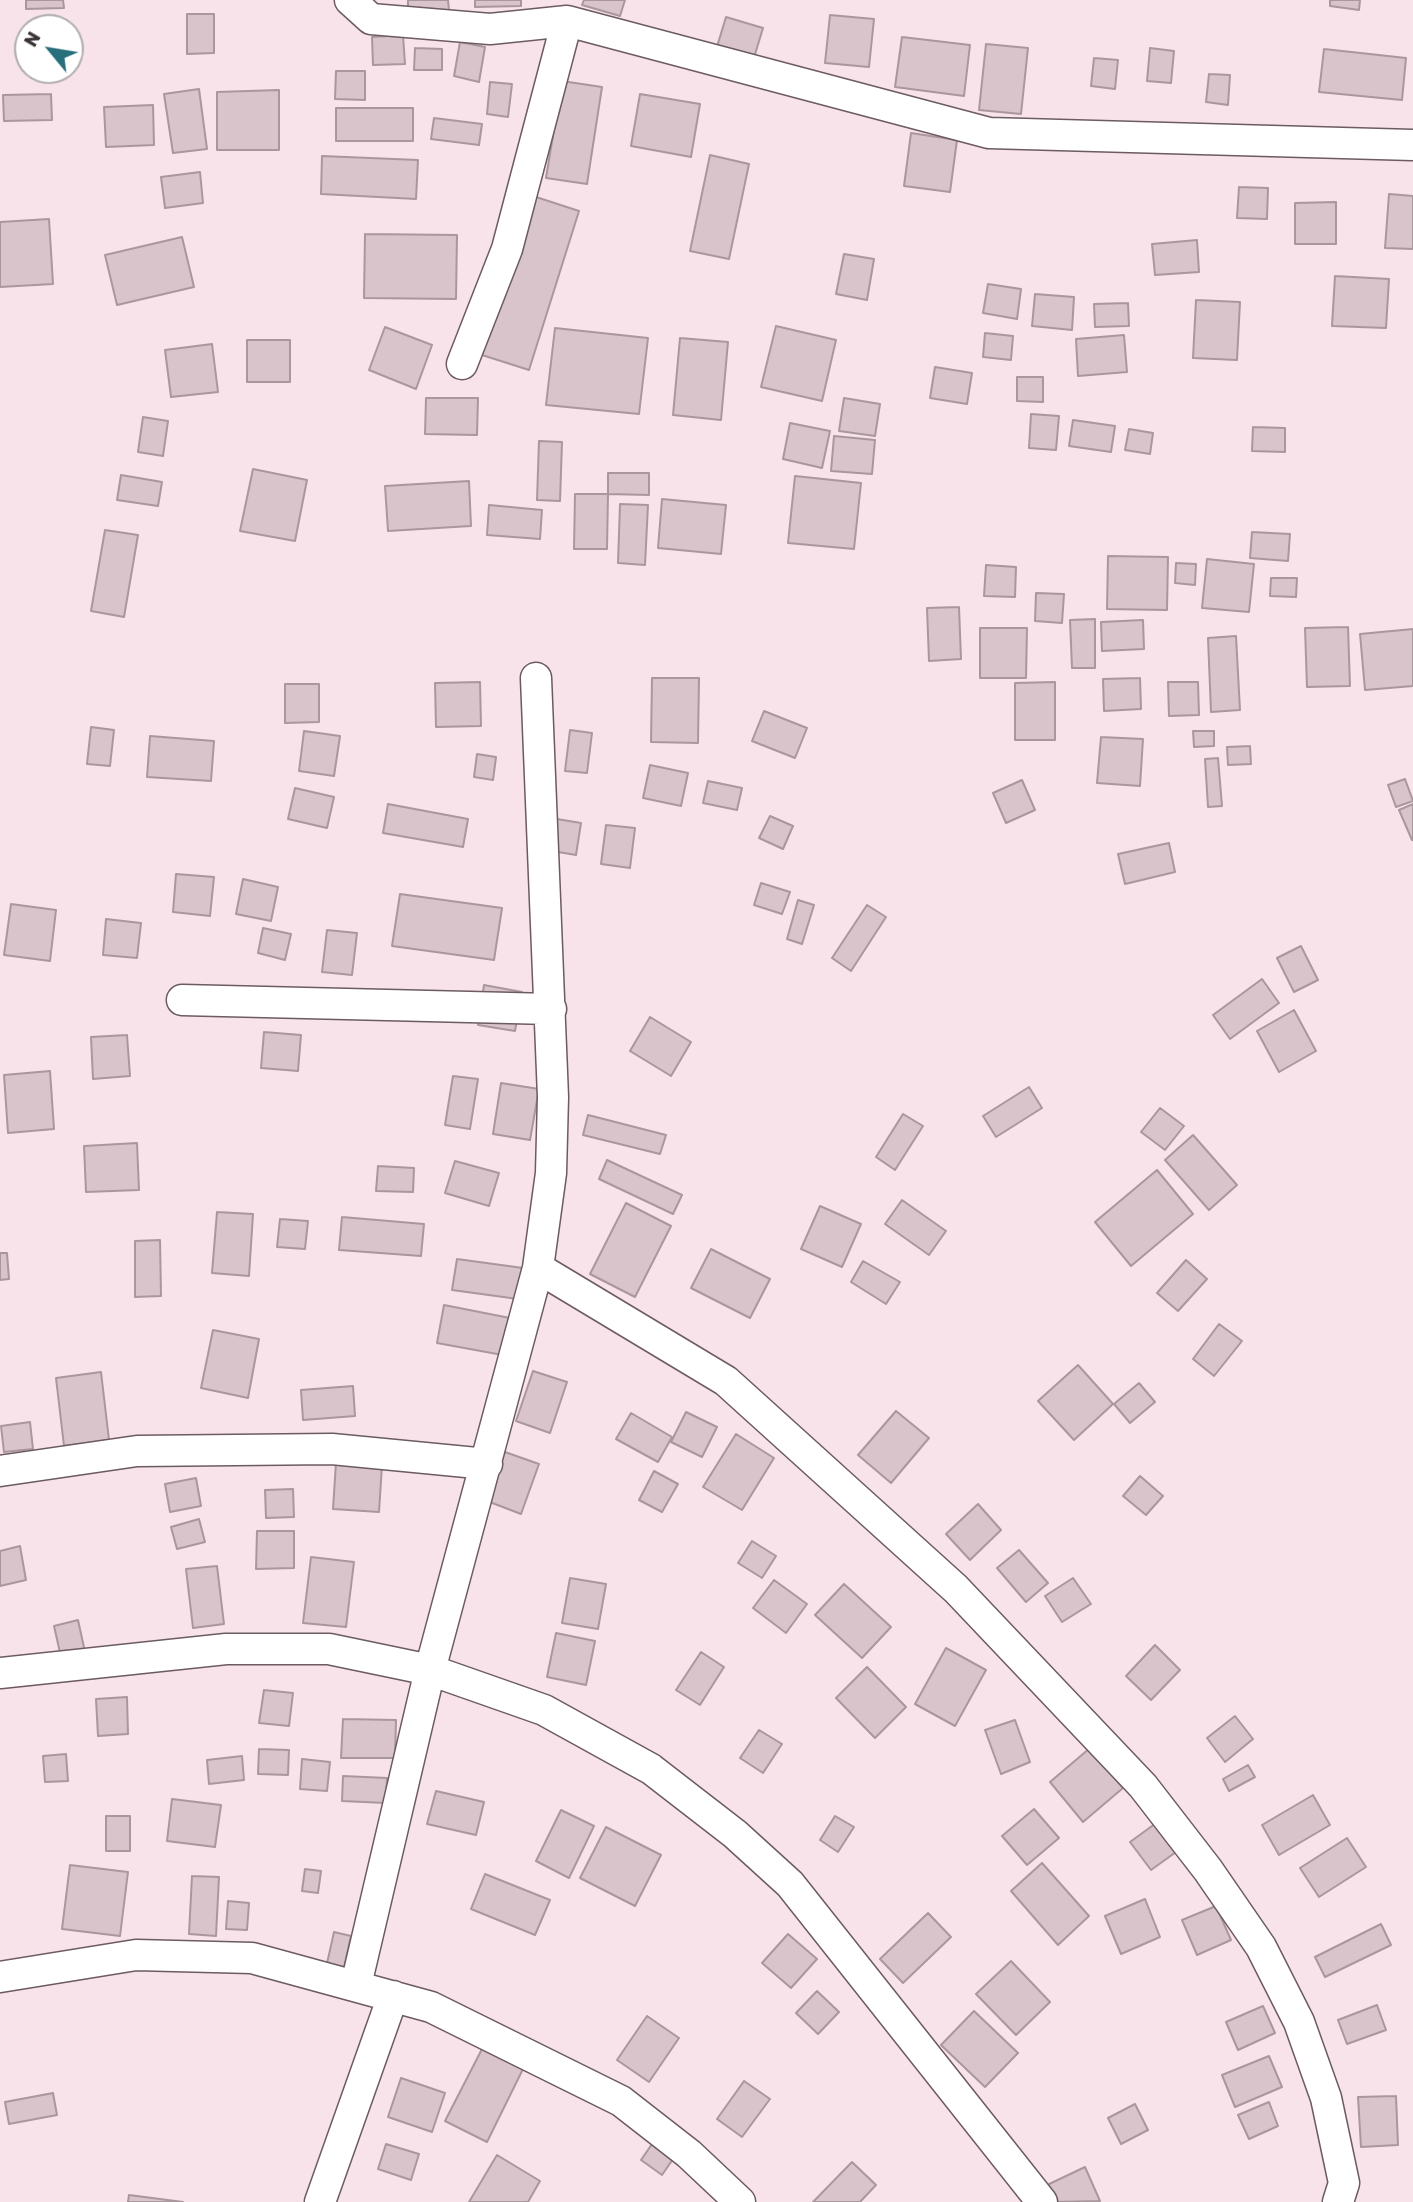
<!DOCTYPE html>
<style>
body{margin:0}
#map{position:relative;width:1413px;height:2202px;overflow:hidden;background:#f7e3e9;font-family:Rubik,sans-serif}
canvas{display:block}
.north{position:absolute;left:14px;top:14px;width:70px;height:70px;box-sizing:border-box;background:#fff;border:2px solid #b0adae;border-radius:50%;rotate:300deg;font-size:19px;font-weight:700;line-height:28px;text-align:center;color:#3a3335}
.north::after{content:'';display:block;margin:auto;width:24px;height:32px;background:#276f7b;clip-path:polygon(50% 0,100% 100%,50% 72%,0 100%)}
</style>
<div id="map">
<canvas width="1413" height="2202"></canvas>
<div class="north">N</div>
</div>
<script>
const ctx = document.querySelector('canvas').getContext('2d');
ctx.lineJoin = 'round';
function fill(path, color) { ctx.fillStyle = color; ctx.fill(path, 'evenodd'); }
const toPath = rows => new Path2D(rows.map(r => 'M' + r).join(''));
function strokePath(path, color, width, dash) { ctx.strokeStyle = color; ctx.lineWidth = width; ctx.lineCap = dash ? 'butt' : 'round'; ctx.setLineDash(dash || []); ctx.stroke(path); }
const building = toPath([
 [26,0,63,0,64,8,26,9,26,0],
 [408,0,448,0,449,10,408,12,408,0],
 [475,0,521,0,521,6,475,7,475,0],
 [584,0,625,0,620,16,582,5,584,0],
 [1330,0,1360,0,1359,10,1330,6,1330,0],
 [187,14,214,14,214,53,187,54,187,14],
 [830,15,874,19,869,67,825,63,830,15],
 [726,17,763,28,753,61,716,50,726,17],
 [403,35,405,64,373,65,372,37,403,35],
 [902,37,970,45,964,96,895,87,902,37],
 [460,42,485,47,479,82,454,76,460,42],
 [986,44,1028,48,1021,114,979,110,986,44],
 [415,48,442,49,442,70,414,70,415,48],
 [1150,48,1174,51,1171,83,1147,81,1150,48],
 [1324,49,1406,58,1402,100,1319,92,1324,49],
 [1094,58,1118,60,1115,89,1091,86,1094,58],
 [336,71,365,71,365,100,335,99,336,71],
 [1209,74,1230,75,1228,105,1206,102,1209,74],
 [562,81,602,87,587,184,546,178,562,81],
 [490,82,512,84,508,117,487,114,490,82],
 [199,89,207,149,173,153,164,94,199,89],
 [279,90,279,150,217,150,217,92,279,90],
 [51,94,52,120,4,121,3,95,51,94],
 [640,94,700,104,691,157,631,146,640,94],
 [153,105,154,145,106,147,104,107,153,105],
 [336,108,413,108,413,141,336,141,336,108],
 [434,118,482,124,479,145,431,139,434,118],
 [911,133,957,140,950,192,904,186,911,133],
 [710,155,749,164,729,259,690,251,710,155],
 [322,156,418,160,416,199,321,194,322,156],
 [200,172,203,203,165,208,161,177,200,172],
 [1239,187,1268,188,1267,219,1237,218,1239,187],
 [1389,194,1413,196,1413,249,1385,248,1389,194],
 [533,196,579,211,529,370,482,355,533,196],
 [1336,202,1336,244,1295,244,1295,203,1336,202],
 [49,219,53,284,0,287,0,222,49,219],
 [365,234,457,235,456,299,364,298,365,234],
 [182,237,194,287,117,305,105,255,182,237],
 [1197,240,1199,272,1155,275,1152,244,1197,240],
 [844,254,874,259,867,300,836,294,844,254],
 [1335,276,1389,279,1386,328,1332,326,1335,276],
 [988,284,1021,289,1017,319,983,313,988,284],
 [1035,294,1074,297,1072,330,1032,326,1035,294],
 [1196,300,1240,302,1237,360,1193,358,1196,300],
 [1128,303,1129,326,1095,327,1094,304,1128,303],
 [776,326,836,340,822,401,761,387,776,326],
 [385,327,432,345,416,389,369,370,385,327],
 [555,328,648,338,639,414,546,405,555,328],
 [985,333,1013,336,1011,360,983,357,985,333],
 [1124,335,1127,372,1078,376,1076,339,1124,335],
 [680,338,728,342,721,420,673,415,680,338],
 [247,340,290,340,290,382,247,382,247,340],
 [212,344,218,392,171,397,165,350,212,344],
 [935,367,972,373,967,404,930,398,935,367],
 [1017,377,1043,377,1043,402,1017,401,1017,377],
 [426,398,478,398,477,435,425,434,426,398],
 [844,398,880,404,875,436,839,431,844,398],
 [1031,414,1059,416,1056,450,1029,448,1031,414],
 [143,417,168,421,163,456,138,452,143,417],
 [1073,420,1115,426,1111,452,1069,446,1073,420],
 [790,423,830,431,822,468,783,459,790,423],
 [1253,427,1285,428,1285,452,1252,451,1253,427],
 [1129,429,1153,433,1150,454,1125,450,1129,429],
 [834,436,875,440,872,474,831,471,834,436],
 [539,441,562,442,560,501,537,500,539,441],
 [253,469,307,480,295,541,240,531,253,469],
 [608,473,649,473,649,495,608,494,608,473],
 [121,475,162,482,158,506,117,500,121,475],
 [795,476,861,483,854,549,788,543,795,476],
 [469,481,471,526,388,531,385,486,469,481],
 [575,494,608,494,607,549,574,549,575,494],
 [662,499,726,505,721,554,658,548,662,499],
 [620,504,648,505,645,565,618,563,620,504],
 [489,505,542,510,540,539,487,535,489,505],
 [105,530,138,535,124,617,91,611,105,530],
 [1252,532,1290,534,1288,561,1250,558,1252,532],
 [1108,556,1168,557,1167,610,1107,609,1108,556],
 [1207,559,1254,564,1249,612,1202,608,1207,559],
 [1176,563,1196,564,1195,585,1175,583,1176,563],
 [986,565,1016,567,1015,597,984,596,986,565],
 [1271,578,1297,578,1296,597,1270,596,1271,578],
 [1036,593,1064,594,1062,623,1035,621,1036,593],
 [959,607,961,659,929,661,927,608,959,607],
 [1095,619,1095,668,1072,668,1070,620,1095,619],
 [1143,620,1144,649,1102,651,1101,622,1143,620],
 [1348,627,1350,686,1307,687,1305,628,1348,627],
 [980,628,1027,628,1026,678,980,678,980,628],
 [1413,629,1413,686,1365,690,1360,634,1413,629],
 [1236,636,1240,710,1211,712,1208,638,1236,636],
 [652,678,699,678,698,743,651,742,652,678],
 [1140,678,1141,709,1104,711,1103,679,1140,678],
 [480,682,481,726,436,727,435,683,480,682],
 [1055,682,1055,740,1015,740,1015,683,1055,682],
 [1168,682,1198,682,1199,715,1169,716,1168,682],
 [285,684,319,684,319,722,285,723,285,684],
 [764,711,807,728,795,758,752,741,764,711],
 [91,727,114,730,110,766,87,764,91,727],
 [570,730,592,733,587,773,565,771,570,730],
 [304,731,340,736,334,776,299,771,304,731],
 [1193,731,1214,731,1214,746,1194,747,1193,731],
 [150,736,214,741,211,781,147,777,150,736],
 [1101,737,1143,739,1140,786,1097,783,1101,737],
 [1250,746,1251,764,1228,765,1227,747,1250,746],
 [477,754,496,757,493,780,474,777,477,754],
 [1218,758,1222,806,1208,807,1205,759,1218,758],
 [650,765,688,773,681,806,643,798,650,765],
 [1405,779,1413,801,1396,807,1388,785,1405,779],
 [1022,780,1035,810,1006,823,993,793,1022,780],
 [708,781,742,788,737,810,703,803,708,781],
 [295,788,334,797,327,828,288,819,295,788],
 [388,804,468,819,463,847,383,833,388,804],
 [1413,804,1413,840,1412,840,1399,810,1413,804],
 [770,816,793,826,783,849,759,838,770,816],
 [557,819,581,823,576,855,552,851,557,819],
 [606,825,635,828,630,868,601,864,606,825],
 [1169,843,1175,872,1125,884,1118,854,1169,843],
 [176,874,214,877,210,916,173,912,176,874],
 [243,879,278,887,271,921,236,914,243,879],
 [761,883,790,892,782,914,754,905,761,883],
 [400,894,502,908,494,960,392,946,400,894],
 [798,900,814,905,802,944,787,939,798,900],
 [11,904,56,910,50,961,4,955,11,904],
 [867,905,886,917,851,971,832,958,867,905],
 [106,919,141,923,137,958,103,955,106,919],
 [263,928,291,934,285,960,258,953,263,928],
 [327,930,357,933,352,975,322,972,327,930],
 [1301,946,1318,980,1294,992,1277,958,1301,946],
 [1262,979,1279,1003,1230,1039,1213,1015,1262,979],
 [484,985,522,992,515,1031,478,1025,484,985],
 [1294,1010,1316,1051,1279,1072,1257,1031,1294,1010],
 [650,1017,691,1042,671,1076,630,1051,650,1017],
 [264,1032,301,1035,298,1071,261,1068,264,1032],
 [127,1035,130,1076,93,1079,91,1037,127,1035],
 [50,1071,54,1129,8,1133,4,1075,50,1071],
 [453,1076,478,1079,470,1129,445,1125,453,1076],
 [501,1083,539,1089,530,1140,493,1134,501,1083],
 [1029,1087,1042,1108,996,1137,983,1116,1029,1087],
 [1160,1108,1184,1126,1165,1150,1141,1132,1160,1108],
 [903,1114,923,1126,895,1170,876,1157,903,1114],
 [588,1115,666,1135,660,1154,583,1135,588,1115],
 [1193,1135,1237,1185,1209,1210,1165,1160,1193,1135],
 [137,1143,139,1190,86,1192,84,1146,137,1143],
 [607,1160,682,1195,673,1214,599,1179,607,1160],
 [455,1161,499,1173,489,1206,445,1193,455,1161],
 [378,1166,414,1168,413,1192,376,1191,378,1166],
 [1157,1170,1193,1214,1131,1266,1095,1222,1157,1170],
 [902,1200,946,1231,929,1255,885,1224,902,1200],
 [626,1203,671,1226,635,1297,590,1274,626,1203],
 [820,1206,861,1224,842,1267,801,1249,820,1206],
 [217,1212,253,1214,249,1276,212,1273,217,1212],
 [342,1217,424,1224,421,1256,339,1250,342,1217],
 [280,1219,308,1221,305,1249,277,1247,280,1219],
 [160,1240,161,1296,135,1297,135,1241,160,1240],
 [711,1249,770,1279,750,1318,691,1288,711,1249],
 [0,1253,7,1253,9,1279,0,1280,0,1253],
 [457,1259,523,1268,518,1299,452,1290,457,1259],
 [1186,1260,1207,1279,1178,1311,1157,1293,1186,1260],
 [863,1261,900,1282,886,1304,851,1282,863,1261],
 [444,1305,515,1319,508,1356,437,1343,444,1305],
 [1219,1324,1242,1341,1214,1376,1193,1359,1219,1324],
 [213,1330,259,1339,248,1398,201,1388,213,1330],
 [1078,1365,1113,1404,1074,1440,1038,1401,1078,1365],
 [533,1371,567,1382,550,1433,516,1421,533,1371],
 [101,1372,109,1440,64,1446,56,1378,101,1372],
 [1139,1383,1155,1402,1130,1423,1114,1404,1139,1383],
 [353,1386,355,1416,303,1420,301,1390,353,1386],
 [896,1411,929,1438,891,1483,858,1455,896,1411],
 [686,1412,717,1427,702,1457,671,1442,686,1412],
 [631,1413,672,1437,658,1462,616,1439,631,1413],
 [30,1422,33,1449,4,1452,1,1426,30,1422],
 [736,1434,774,1458,742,1510,703,1487,736,1434],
 [505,1452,539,1464,521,1514,487,1501,505,1452],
 [336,1462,382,1465,379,1512,333,1509,336,1462],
 [654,1471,678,1484,662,1512,639,1500,654,1471],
 [1140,1476,1163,1496,1146,1515,1123,1496,1140,1476],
 [196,1478,201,1506,170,1512,165,1484,196,1478],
 [293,1489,294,1517,266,1518,265,1490,293,1489],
 [978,1504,1001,1530,970,1560,946,1534,978,1504],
 [199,1519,205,1542,177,1549,171,1527,199,1519],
 [257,1531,294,1531,294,1568,256,1569,257,1531],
 [752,1541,776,1556,762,1578,738,1563,752,1541],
 [20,1546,26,1580,0,1586,0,1551,20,1546],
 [1019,1550,1048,1583,1026,1602,997,1568,1019,1550],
 [311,1557,354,1562,346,1627,303,1623,311,1557],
 [217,1566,224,1624,193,1628,186,1569,217,1566],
 [570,1578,606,1584,598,1629,562,1623,570,1578],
 [1073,1578,1091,1604,1062,1622,1045,1596,1073,1578],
 [774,1580,807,1604,786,1633,753,1608,774,1580],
 [844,1584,891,1627,862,1658,815,1615,844,1584],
 [78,1620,85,1652,61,1657,54,1626,78,1620],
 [556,1633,595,1641,586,1685,547,1677,556,1633],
 [1155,1645,1180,1670,1151,1700,1126,1676,1155,1645],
 [946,1648,986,1670,955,1726,915,1704,946,1648],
 [701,1652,724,1667,700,1705,676,1690,701,1652],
 [867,1667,906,1707,875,1738,836,1698,867,1667],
 [264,1690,293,1693,289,1726,259,1723,264,1690],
 [127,1697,128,1734,98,1736,96,1699,127,1697],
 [1235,1716,1253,1739,1225,1762,1207,1738,1235,1716],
 [343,1719,396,1720,395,1758,341,1758,343,1719],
 [1015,1720,1030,1762,1001,1774,985,1730,1015,1720],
 [759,1730,782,1744,763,1773,740,1758,759,1730],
 [1090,1748,1123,1788,1083,1822,1050,1782,1090,1748],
 [259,1749,289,1750,288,1775,258,1774,259,1749],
 [66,1754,68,1781,45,1782,43,1756,66,1754],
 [242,1756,244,1780,209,1784,207,1760,242,1756],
 [302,1759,330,1762,327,1791,300,1789,302,1759],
 [1248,1765,1255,1777,1229,1791,1223,1779,1248,1765],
 [343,1776,387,1778,386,1803,342,1801,343,1776],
 [436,1791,484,1802,476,1835,427,1824,436,1791],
 [1313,1795,1330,1825,1279,1855,1262,1825,1313,1795],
 [172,1799,221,1805,215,1847,167,1841,172,1799],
 [1034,1809,1059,1838,1027,1865,1002,1836,1034,1809],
 [561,1810,594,1826,569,1878,536,1861,561,1810],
 [106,1816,130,1816,130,1851,106,1851,106,1816],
 [835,1816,854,1827,838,1852,820,1840,835,1816],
 [1163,1818,1183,1847,1151,1870,1130,1842,1163,1818],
 [606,1827,661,1855,635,1906,580,1878,606,1827],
 [1347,1838,1366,1867,1319,1897,1300,1868,1347,1838],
 [1042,1863,1089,1916,1058,1945,1011,1891,1042,1863],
 [70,1865,128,1872,120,1936,62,1929,70,1865],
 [305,1869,321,1871,318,1893,302,1891,305,1869],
 [485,1874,550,1900,535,1935,471,1909,485,1874],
 [192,1876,219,1877,216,1936,189,1934,192,1876],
 [1145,1899,1160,1937,1121,1954,1105,1916,1145,1899],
 [228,1901,249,1903,247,1930,226,1929,228,1901],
 [1216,1906,1231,1940,1197,1955,1182,1920,1216,1906],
 [928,1913,951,1937,903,1983,880,1959,928,1913],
 [1381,1924,1391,1945,1325,1977,1315,1957,1381,1924],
 [334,1932,351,1936,343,1972,326,1968,334,1932],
 [788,1934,817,1959,791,1988,762,1963,788,1934],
 [1011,1961,1050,2002,1016,2035,976,1994,1011,1961],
 [817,1991,839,2012,818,2034,796,2013,817,1991],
 [1377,2005,1386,2030,1347,2044,1338,2020,1377,2005],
 [1263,2006,1275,2033,1238,2050,1226,2022,1263,2006],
 [974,2011,1018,2053,985,2087,941,2045,974,2011],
 [647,2016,679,2038,649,2082,617,2060,647,2016],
 [483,2047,524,2067,487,2142,445,2121,483,2047],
 [1269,2056,1282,2087,1235,2107,1222,2075,1269,2056],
 [401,2078,445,2093,432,2132,388,2117,401,2078],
 [744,2081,770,2099,742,2137,717,2119,744,2081],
 [53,2093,57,2115,9,2124,5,2102,53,2093],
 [1396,2096,1398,2145,1361,2147,1358,2097,1396,2096],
 [1269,2102,1278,2126,1249,2139,1238,2115,1269,2102],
 [1135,2104,1148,2130,1121,2144,1108,2118,1135,2104],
 [386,2144,419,2154,411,2180,378,2169,386,2144],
 [652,2144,673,2159,662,2175,641,2160,652,2144],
 [497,2155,540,2181,528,2202,469,2202,497,2155],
 [852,2162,876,2185,860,2202,813,2202,852,2162],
 [1085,2167,1100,2201,1053,2202,1045,2186,1085,2167],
 [129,2195,183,2202,128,2202,129,2195]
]);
const minor = toPath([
 [350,0,371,19,490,29,567,21,989,133,1413,145],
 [462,364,507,249,567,21],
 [182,1000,551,1009],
 [538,1268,726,1381,956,1589,1143,1786,1208,1870,1261,1947,1299,2022,1326,2098,1344,2183,1338,2202],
 [0,1471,137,1451,332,1449,487,1464],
 [0,1673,226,1649,329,1649,430,1670,544,1710,651,1769,735,1834,790,1884,1042,2202],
 [0,1977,136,1955,252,1958,431,2007,621,2101,689,2154,740,2202],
 [356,1985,430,1670,538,1268,551,1173,553,1097,536,678],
 [320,2202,393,1996]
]);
fill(building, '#d8c4ca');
strokePath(building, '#aa979d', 2);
strokePath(minor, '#6c5b60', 33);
strokePath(minor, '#fff', 30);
</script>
